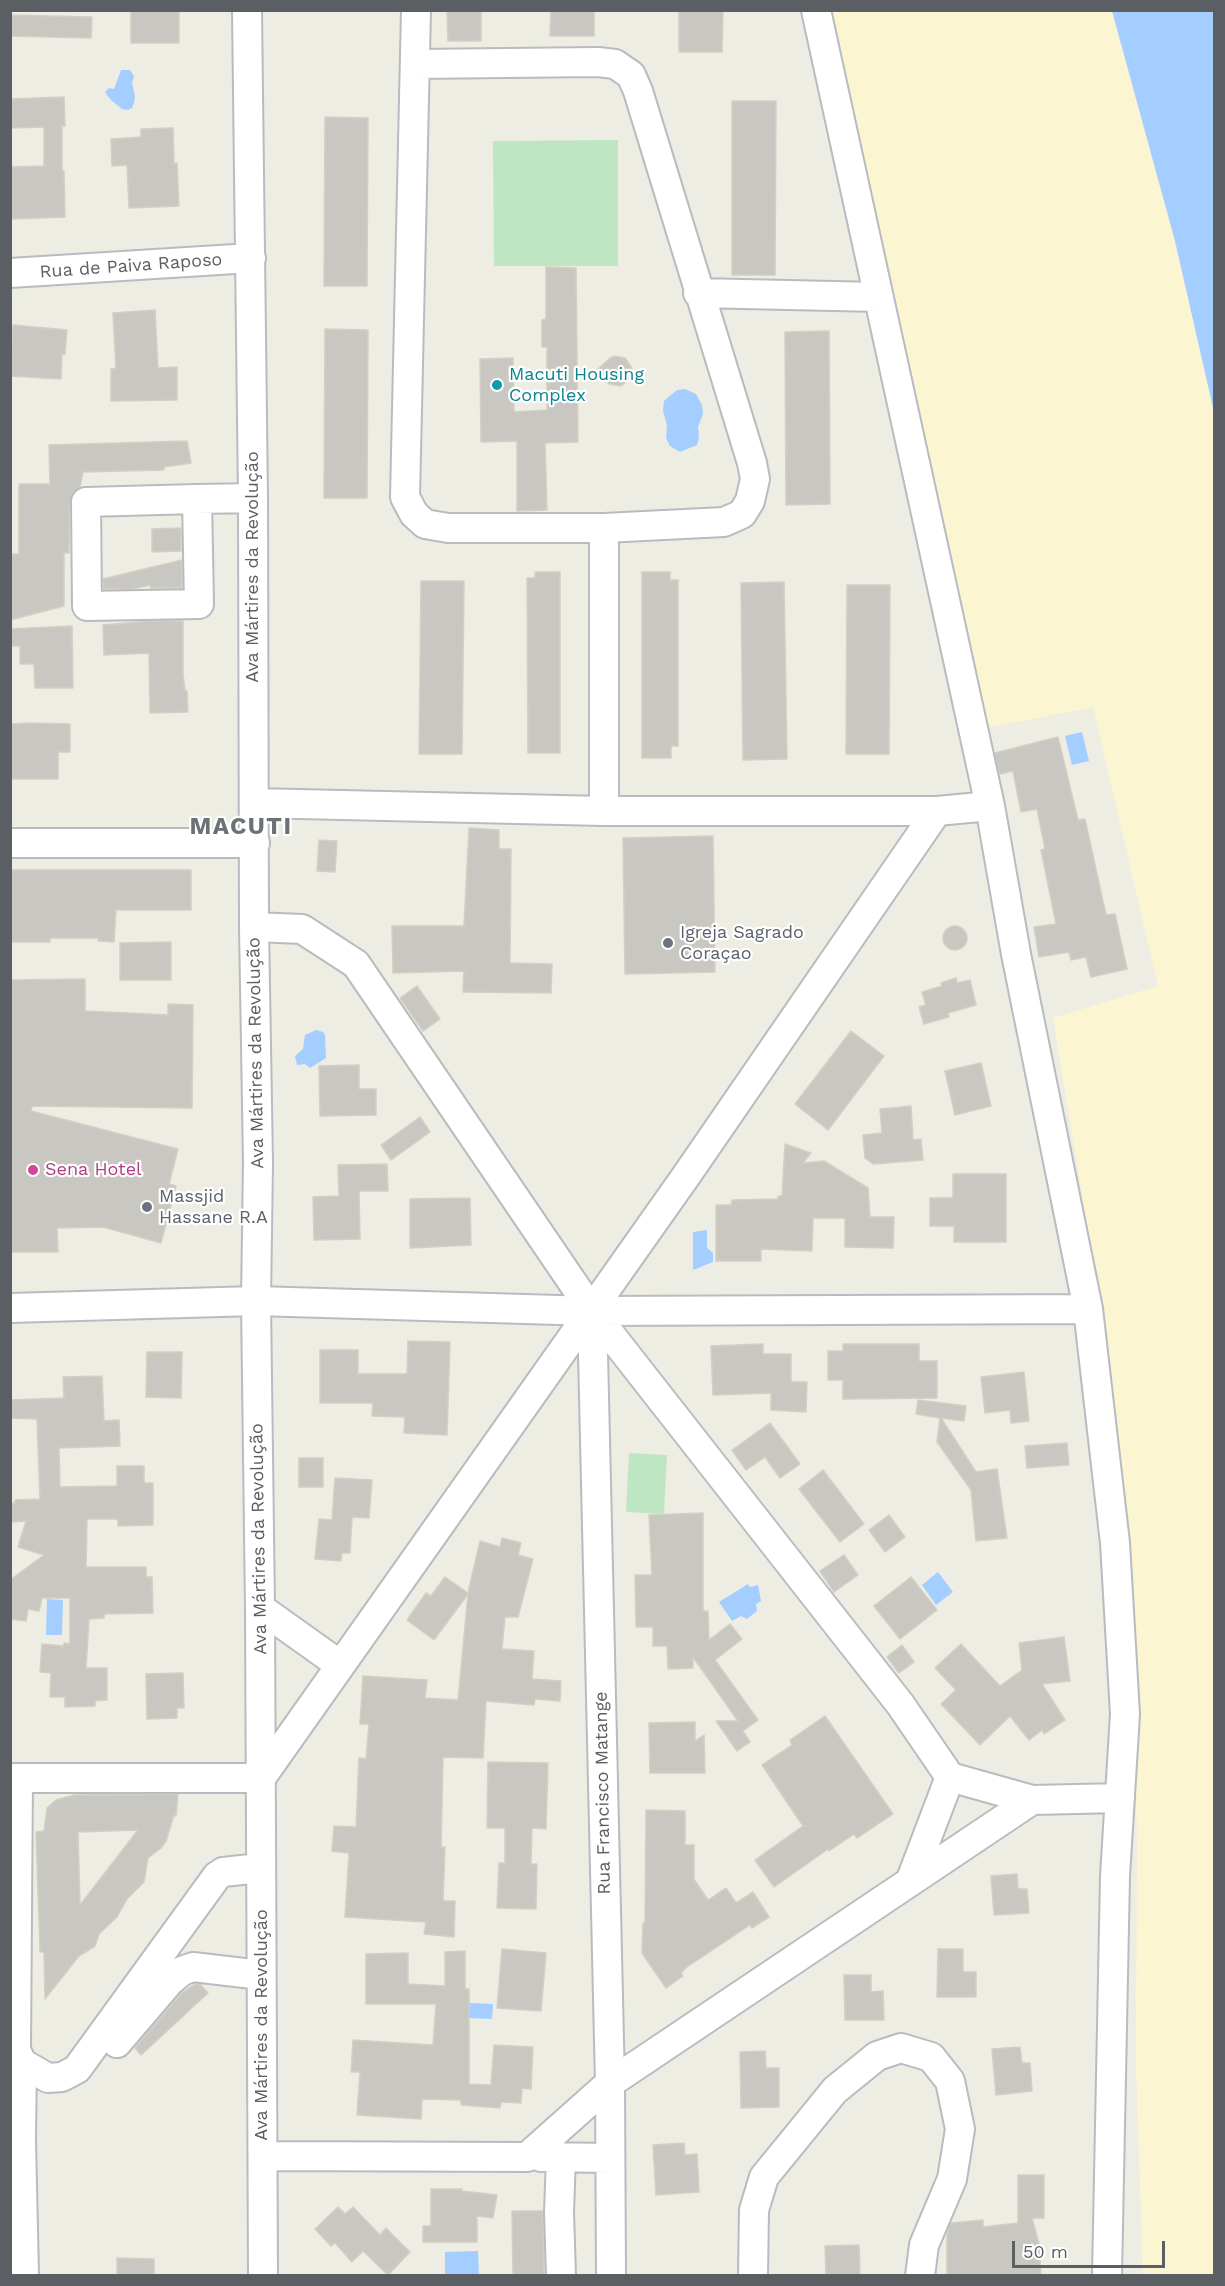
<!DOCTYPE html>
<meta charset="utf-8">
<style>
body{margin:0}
#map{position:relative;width:1225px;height:2286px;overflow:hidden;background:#eeede3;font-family:"Work Sans",sans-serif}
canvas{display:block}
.frame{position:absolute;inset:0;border:12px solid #5b5f64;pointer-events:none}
.scale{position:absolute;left:1012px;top:2241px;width:153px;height:27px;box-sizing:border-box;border:3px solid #5b5f64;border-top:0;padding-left:8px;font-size:18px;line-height:21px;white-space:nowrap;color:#5b5f64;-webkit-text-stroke:4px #fff;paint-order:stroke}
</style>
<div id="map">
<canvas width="1225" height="2286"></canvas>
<div class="frame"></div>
<div class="scale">50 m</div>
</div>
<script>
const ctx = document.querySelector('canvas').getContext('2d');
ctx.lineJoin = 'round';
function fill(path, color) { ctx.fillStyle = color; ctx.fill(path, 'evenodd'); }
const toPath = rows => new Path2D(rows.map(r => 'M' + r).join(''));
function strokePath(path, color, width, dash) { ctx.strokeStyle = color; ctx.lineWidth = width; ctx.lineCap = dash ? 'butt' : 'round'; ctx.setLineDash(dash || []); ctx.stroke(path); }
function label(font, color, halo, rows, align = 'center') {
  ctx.font = font + ' "Work Sans",sans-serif'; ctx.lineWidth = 4.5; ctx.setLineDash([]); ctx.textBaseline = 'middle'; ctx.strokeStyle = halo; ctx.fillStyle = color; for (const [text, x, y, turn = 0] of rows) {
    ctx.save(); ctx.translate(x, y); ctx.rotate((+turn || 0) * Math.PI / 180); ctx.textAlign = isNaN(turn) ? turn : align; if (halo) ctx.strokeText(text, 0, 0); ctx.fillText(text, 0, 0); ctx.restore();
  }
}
const green = toPath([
 [618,140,618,266,494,266,493,141],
 [629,1453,667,1455,664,1514,626,1512]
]);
const sand = toPath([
 [829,11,1112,11,1175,241,1214,412,1214,2275,1143,2275,1136,2066,1137,1850,1134,1645,1104,1327,1053,1018,1158,986,1093,707,982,729]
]);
const water = toPath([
 [1112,11,1214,11,1214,412,1175,241],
 [121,70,130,70,134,76,132,83,135,96,134,103,132,108,128,110,122,109,111,100,105,92,109,88,114,89],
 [685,389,696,394,702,405,703,414,698,427,699,438,697,445,680,452,670,446,666,438,667,425,663,411,664,401,677,390],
 [1082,732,1089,761,1072,765,1065,736],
 [316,1030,323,1032,325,1035,326,1058,310,1068,305,1064,297,1065,295,1056,303,1049,305,1035],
 [707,1230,707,1248,713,1253,713,1262,693,1270,693,1232],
 [938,1572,953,1592,936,1605,922,1585],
 [748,1584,750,1587,758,1585,761,1601,756,1604,757,1611,747,1619,741,1616,732,1621,719,1602],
 [47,1599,63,1600,62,1635,46,1635],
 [469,2003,493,2004,492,2019,468,2018],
 [478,2251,479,2275,445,2275,445,2252]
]);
const building = toPath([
 [131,10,179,10,179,43,131,43,131,10],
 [447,10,481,10,481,41,448,41,447,10],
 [551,10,594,10,594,36,550,36,551,10],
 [679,10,723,10,722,52,679,52,679,10],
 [10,15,92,17,91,38,10,36,10,15],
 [64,97,65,126,62,126,62,171,64,171,65,217,10,219,10,167,44,166,44,127,10,128,10,99,64,97],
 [732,101,776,101,775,275,732,275,732,101],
 [325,117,368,118,367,286,324,286,325,117],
 [173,128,174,164,177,163,179,206,129,208,127,165,112,166,111,139,141,137,141,129,173,128],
 [546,267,576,268,578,442,545,443,547,510,517,511,517,441,481,442,480,359,513,358,514,412,547,410,547,347,542,347,542,320,546,319,546,267],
 [155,310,158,368,177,367,177,400,111,401,111,369,116,368,113,313,155,310],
 [13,325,67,330,65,354,62,354,61,379,10,376,13,325],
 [325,329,368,330,367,498,324,498,325,329],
 [829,331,830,504,786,505,785,332,829,331],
 [614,356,625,358,632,368,630,379,621,386,609,384,596,371,609,359,614,356],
 [187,441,191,463,164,467,164,470,83,472,80,487,72,494,70,502,69,553,64,553,64,606,10,620,10,554,19,554,19,484,50,484,49,445,187,441],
 [181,528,181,551,152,552,152,529,181,528],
 [182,560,182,588,151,588,150,585,132,589,104,589,103,579,182,560],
 [535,572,560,572,560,753,528,753,527,578,535,578,535,572],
 [642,572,670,572,670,580,678,580,678,746,671,746,671,758,642,758,642,572],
 [421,581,464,581,462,754,419,754,421,581],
 [784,582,787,759,743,760,741,583,784,582],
 [847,585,890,585,889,754,846,754,847,585],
 [151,621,183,621,183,674,185,691,187,691,188,712,150,713,149,653,104,655,103,625,151,621],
 [72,626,73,688,35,688,34,664,20,664,20,646,10,646,10,629,72,626],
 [28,723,70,724,70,752,58,752,58,779,11,779,10,724,28,723],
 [1058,737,1078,820,1085,819,1106,915,1115,914,1127,969,1091,977,1086,957,1071,960,1069,952,1039,957,1034,927,1056,924,1041,850,1045,849,1037,809,1021,812,1013,771,1000,774,995,753,1058,737],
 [469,828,499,830,499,849,511,849,510,963,552,964,551,993,463,992,464,971,393,973,392,926,464,926,469,828],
 [713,836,715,972,625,974,623,838,713,836],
 [319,840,337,841,335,872,317,871,319,840],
 [10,870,191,870,191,910,116,910,114,942,98,941,98,938,50,938,50,942,10,942,10,870],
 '943 938a12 12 0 1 1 24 0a12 12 0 1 1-24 0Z',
 [171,942,171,980,120,980,120,943,171,942],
 [956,978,957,983,970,980,976,1005,948,1013,949,1017,924,1024,919,1007,926,1005,922,992,942,986,941,983,956,978],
 [85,979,85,1011,168,1015,168,1004,193,1005,192,1108,32,1106,31,1111,178,1149,169,1184,176,1186,161,1243,103,1227,57,1228,58,1252,10,1252,10,980,85,979],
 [417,986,440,1019,423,1031,400,998,417,986],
 [851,1031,884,1056,828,1130,795,1104,851,1031],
 [981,1063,991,1106,955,1115,945,1071,981,1063],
 [359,1065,359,1089,376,1089,376,1115,320,1116,319,1066,359,1065],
 [911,1106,913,1140,921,1139,923,1160,873,1164,865,1158,863,1135,882,1133,880,1109,911,1106],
 [420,1117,430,1132,391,1160,381,1145,420,1117],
 [785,1144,811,1153,803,1163,824,1161,868,1188,870,1217,894,1217,893,1248,845,1247,845,1218,813,1218,812,1251,761,1249,761,1261,716,1261,716,1205,731,1205,732,1200,778,1199,778,1196,782,1196,785,1144],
 [387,1164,388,1191,359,1191,360,1239,314,1240,313,1197,339,1196,338,1165,387,1164],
 [953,1174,1006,1174,1006,1242,954,1242,954,1226,930,1226,930,1198,953,1198,953,1174],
 [470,1198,471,1245,410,1248,410,1199,470,1198],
 [408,1341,450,1342,447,1435,404,1433,405,1417,372,1416,373,1403,320,1403,320,1350,358,1350,358,1374,407,1374,408,1341],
 [763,1344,763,1354,791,1354,791,1382,807,1382,806,1412,771,1410,771,1393,713,1395,711,1346,763,1344],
 [843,1344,919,1344,919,1361,937,1361,937,1398,843,1399,843,1380,828,1380,828,1351,843,1351,843,1344],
 [147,1352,182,1352,181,1398,146,1397,147,1352],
 [1024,1372,1029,1421,1011,1423,1010,1410,985,1413,981,1377,1024,1372],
 [102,1376,104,1421,119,1420,120,1446,59,1448,60,1487,117,1486,117,1466,144,1466,144,1483,153,1483,153,1525,118,1526,118,1519,87,1519,86,1567,146,1567,146,1577,152,1577,153,1613,104,1614,104,1618,89,1619,86,1668,107,1668,107,1700,95,1701,95,1706,65,1707,65,1697,50,1697,51,1673,40,1672,42,1644,64,1646,64,1643,70,1644,70,1598,42,1598,39,1611,28,1609,26,1621,10,1619,10,1580,44,1555,18,1547,26,1521,10,1522,10,1503,15,1503,15,1500,40,1499,37,1419,10,1418,10,1400,64,1398,63,1377,102,1376],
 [918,1400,966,1406,964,1421,941,1418,976,1472,997,1469,1007,1538,976,1541,971,1490,937,1442,940,1418,916,1414,918,1400],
 [770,1423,800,1464,780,1478,765,1457,746,1470,732,1450,770,1423],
 [1067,1443,1069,1465,1027,1468,1025,1446,1067,1443],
 [299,1458,323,1458,323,1487,299,1487,299,1458],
 [823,1470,864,1524,840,1542,799,1489,823,1470],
 [335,1478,372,1480,369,1518,352,1517,350,1553,342,1553,341,1561,315,1559,319,1519,332,1520,335,1478],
 [703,1513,703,1611,708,1611,709,1640,730,1624,742,1639,715,1660,758,1720,743,1731,750,1742,737,1751,716,1721,738,1721,693,1657,693,1668,668,1669,667,1646,653,1646,653,1627,636,1627,635,1575,652,1575,649,1515,703,1513],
 [889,1515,905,1537,885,1552,869,1530,889,1515],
 [502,1538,521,1543,518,1555,533,1559,518,1617,505,1617,502,1649,534,1651,532,1679,561,1681,560,1701,535,1699,534,1705,486,1701,483,1758,443,1757,441,1847,445,1847,443,1901,455,1901,454,1937,424,1934,426,1922,345,1917,349,1853,332,1851,334,1826,356,1827,359,1758,366,1759,369,1724,360,1724,363,1676,427,1680,425,1698,458,1700,468,1594,434,1640,407,1620,426,1593,431,1596,445,1577,468,1593,480,1541,500,1547,502,1538],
 [844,1555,858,1575,834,1592,820,1571,844,1555],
 [911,1577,937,1610,900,1639,874,1606,911,1577],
 [1064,1637,1070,1681,1042,1684,1065,1720,1044,1734,1042,1730,1029,1740,1010,1716,980,1745,941,1704,956,1690,935,1668,961,1644,1000,1686,1022,1670,1019,1643,1064,1637],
 [902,1645,914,1662,899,1673,887,1657,902,1645],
 [183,1673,184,1708,177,1708,177,1718,147,1719,146,1674,183,1673],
 [825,1716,893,1814,857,1838,854,1834,829,1851,828,1849,774,1887,755,1860,803,1826,762,1765,792,1745,790,1740,825,1716],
 [695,1722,695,1741,704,1735,705,1773,650,1773,649,1723,695,1722],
 [488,1762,548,1763,546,1829,532,1828,531,1864,537,1864,536,1909,497,1908,499,1863,505,1863,505,1828,487,1828,488,1762],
 [178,1794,176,1816,174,1815,166,1841,161,1848,148,1858,144,1882,127,1899,117,1917,99,1934,95,1946,79,1956,45,1999,44,1952,40,1952,36,1832,44,1831,47,1808,56,1800,75,1795,178,1794],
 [138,1830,80,1905,78,1832,138,1830],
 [646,1810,685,1811,685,1845,694,1845,694,1879,708,1900,726,1888,736,1903,753,1892,769,1917,752,1928,750,1925,687,1967,681,1973,683,1976,666,1988,642,1953,643,1923,645,1923,646,1810],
 [1017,1874,1018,1889,1027,1889,1029,1913,994,1915,991,1876,1017,1874],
 [502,1949,546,1953,541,2011,497,2008,502,1949],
 [938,1949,963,1949,963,1972,976,1972,976,1997,937,1997,938,1949],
 [465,1951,465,1989,469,1989,469,2084,491,2085,494,2045,533,2047,531,2089,522,2088,521,2103,501,2102,500,2108,461,2105,461,2100,422,2099,421,2119,357,2115,360,2072,351,2072,353,2040,433,2045,436,2004,366,2004,366,1954,408,1953,408,1984,445,1986,445,1952,465,1951],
 [844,1975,871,1975,871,1992,883,1991,884,2020,845,2020,844,1975],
 [195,1984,200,1984,208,1993,141,2055,135,2048,182,1993,195,1984],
 [1020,2047,1022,2063,1030,2063,1032,2091,996,2095,992,2049,1020,2047],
 [765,2051,766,2068,779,2068,779,2107,741,2108,740,2052,765,2051],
 [684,2143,685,2155,697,2154,699,2192,656,2195,653,2145,684,2143],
 [1018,2175,1044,2175,1044,2218,1032,2218,1039,2244,1041,2276,947,2276,947,2234,951,2223,983,2220,983,2227,1018,2223,1018,2175],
 [431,2189,462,2189,462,2191,497,2195,493,2218,477,2216,477,2242,423,2242,423,2226,431,2226,431,2189],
 [338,2207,345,2214,353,2207,380,2235,386,2228,410,2252,388,2275,363,2251,352,2262,335,2243,331,2246,315,2229,338,2207],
 [512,2211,543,2211,544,2276,513,2276,512,2211],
 [859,2245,860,2276,826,2276,825,2246,859,2245],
 [117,2258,154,2259,154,2276,117,2276,117,2258]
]);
const minor = toPath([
 [247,10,253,498,254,927,258,1163,256,1301,260,1608,263,2276],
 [816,10,990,806,1016,954,1088,1309,1115,1543,1125,1714,1115,1876,1107,2276],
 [415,64,598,62,615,64,631,75,638,91,752,463,755,479,750,501,742,514,724,522,604,528,448,528,425,524,414,514,405,497,416,10],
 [10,273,251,258],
 [698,293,878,297],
 [197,499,199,604,87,606,86,502,197,499,253,498],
 [604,528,604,811],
 [254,803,604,811,937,811,990,806],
 [10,843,255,843],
 [254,927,302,929,356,964,592,1311,900,1704,950,1777,1032,1800,1120,1798],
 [10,1308,256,1301,592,1311,1088,1309],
 [592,1311,610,2083,611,2276],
 [260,1608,340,1665],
 [10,1778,261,1778,686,1176,937,811],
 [18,1778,16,2050,22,2063,48,2078,62,2077,77,2069,217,1876,223,1872,260,1868],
 [910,1882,950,1777],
 [117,2043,170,1981,182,1971,193,1967,261,1975],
 [22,2063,21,2139,24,2276],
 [263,2156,527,2157,610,2083,1032,1800],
 [541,2157,610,2158],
 [561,2157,559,2212,561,2276],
 [753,2276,754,2210,764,2177,835,2090,877,2056,901,2048,931,2057,950,2081,960,2129,952,2179,924,2245,920,2276]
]);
const markers = [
 [497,385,6,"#0f9aa8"],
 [668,943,6,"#6b7280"],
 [33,1170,6,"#d1479c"],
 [147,1207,6,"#6b7280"]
];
const streetNames = [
 ["Rua de Paiva Raposo",131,266,-4],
 ["Ava Mártires da Revolução",253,567,-90],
 ["Ava Mártires da Revolução",256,1053,-91],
 ["Ava Mártires da Revolução",259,1539,-91],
 ["Rua Francisco Matange",603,1793,-91],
 ["Ava Mártires da Revolução",262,2025,-90]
];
const cultureNames = [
 ["Macuti Housing",509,375],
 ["Complex",509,396]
];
const worshipNames = [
 ["Igreja Sagrado",680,933],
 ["Coraçao",680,954],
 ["Massjid",159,1197],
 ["Hassane R.A",159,1218]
];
const hotelNames = [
 ["Sena Hotel",45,1170]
];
const districtNames = [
 ["MACUTI",241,827]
];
fill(green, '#bfe6c3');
fill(sand, '#fbf5d2');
fill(water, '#a3ceff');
fill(building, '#c9c7c1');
strokePath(building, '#d3cfc2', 1.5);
strokePath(minor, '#b8bbc0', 32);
strokePath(minor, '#fff', 28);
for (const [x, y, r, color] of markers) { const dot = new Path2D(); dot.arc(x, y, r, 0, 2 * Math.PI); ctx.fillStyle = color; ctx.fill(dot); strokePath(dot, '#fff', 2); }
label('18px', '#5b5f64', '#fff', streetNames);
label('18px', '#0d838f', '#fff', cultureNames, 'left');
label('18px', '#5b616d', '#fff', worshipNames, 'left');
label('18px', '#b23c85', '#fff', hotelNames, 'left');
ctx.letterSpacing = '1.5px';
label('bold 24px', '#6c7176', '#fff', districtNames);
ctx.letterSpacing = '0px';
</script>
